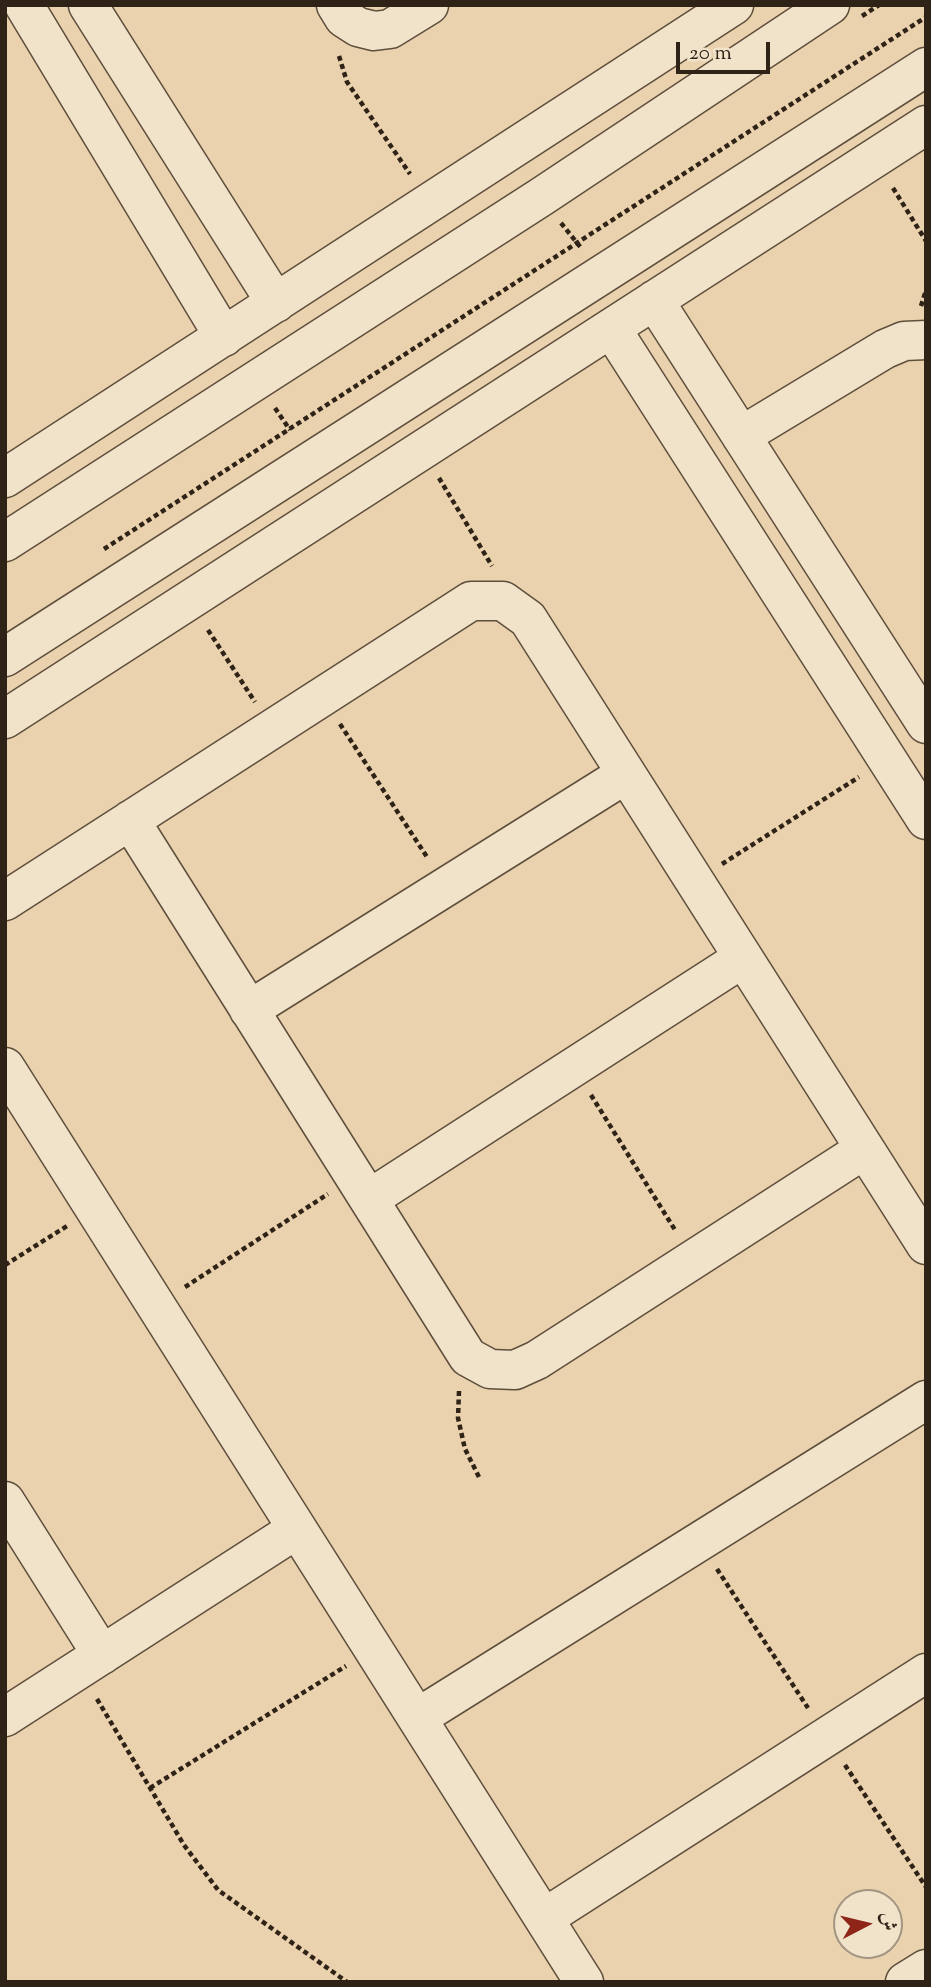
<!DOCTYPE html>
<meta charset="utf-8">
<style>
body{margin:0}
#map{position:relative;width:931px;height:1987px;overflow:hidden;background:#e9d2ad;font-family:"Sorts Mill Goudy",Amiri,serif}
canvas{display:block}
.frame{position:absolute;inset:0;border:7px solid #2f2217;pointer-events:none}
.north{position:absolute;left:833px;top:1889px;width:70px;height:70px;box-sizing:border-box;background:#f1e2ca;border:2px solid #a39582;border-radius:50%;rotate:83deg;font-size:19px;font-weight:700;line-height:28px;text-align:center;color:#2f2217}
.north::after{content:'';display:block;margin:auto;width:24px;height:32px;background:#8f2418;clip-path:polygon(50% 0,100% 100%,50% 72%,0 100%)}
.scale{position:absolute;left:676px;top:42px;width:94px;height:32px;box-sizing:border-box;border:4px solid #2f2217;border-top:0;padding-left:9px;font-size:21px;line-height:24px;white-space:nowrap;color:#2f2217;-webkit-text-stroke:5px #f1e2ca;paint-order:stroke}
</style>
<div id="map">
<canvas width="931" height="1987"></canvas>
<div class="frame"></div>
<div class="north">ش</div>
<div class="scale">20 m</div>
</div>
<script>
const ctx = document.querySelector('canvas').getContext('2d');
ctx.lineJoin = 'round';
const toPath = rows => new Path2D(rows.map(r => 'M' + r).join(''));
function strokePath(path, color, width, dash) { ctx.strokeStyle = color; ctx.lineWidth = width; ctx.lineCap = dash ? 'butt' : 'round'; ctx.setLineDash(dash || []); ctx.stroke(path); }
const path = toPath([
 [862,16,879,5],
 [339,56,347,82,410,174],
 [893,188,926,241],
 [561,223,582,249],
 [921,306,926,290],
 [275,408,290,430],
 [439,478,492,566],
 [104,549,926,17],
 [208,630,255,702],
 [340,724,427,857],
 [722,864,859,777],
 [591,1095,675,1230],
 [5,1265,67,1226],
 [185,1287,328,1194],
 [459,1391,458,1418,465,1449,479,1477],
 [717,1569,808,1708],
 [97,1699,184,1845,218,1890,347,1982],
 [845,1765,926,1887],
 [150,1788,346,1666]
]);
const minor = toPath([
 [24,5,224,337],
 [88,5,276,303],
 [336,5,344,18,358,27,374,31,390,29,429,5],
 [654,300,926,724],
 [611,328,926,820],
 [741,436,885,349,904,341,926,340],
 [5,478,734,5],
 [5,542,541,197,830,5],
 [5,657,926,67],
 [5,719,926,125],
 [130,820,468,1357,490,1369,515,1370,537,1360,865,1149],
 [5,901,471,601,503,601,528,619,926,1245],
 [249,1010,626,774],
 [5,1067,584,1982],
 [369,1199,743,958],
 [5,1501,102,1655],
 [5,1717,297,1529],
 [417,1718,926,1400],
 [544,1918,926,1673],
 [905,1982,926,1969]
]);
strokePath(minor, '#5e4e3c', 41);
strokePath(path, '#2f2217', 4.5, [5, 3.5]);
strokePath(minor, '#f1e2ca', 38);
</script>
